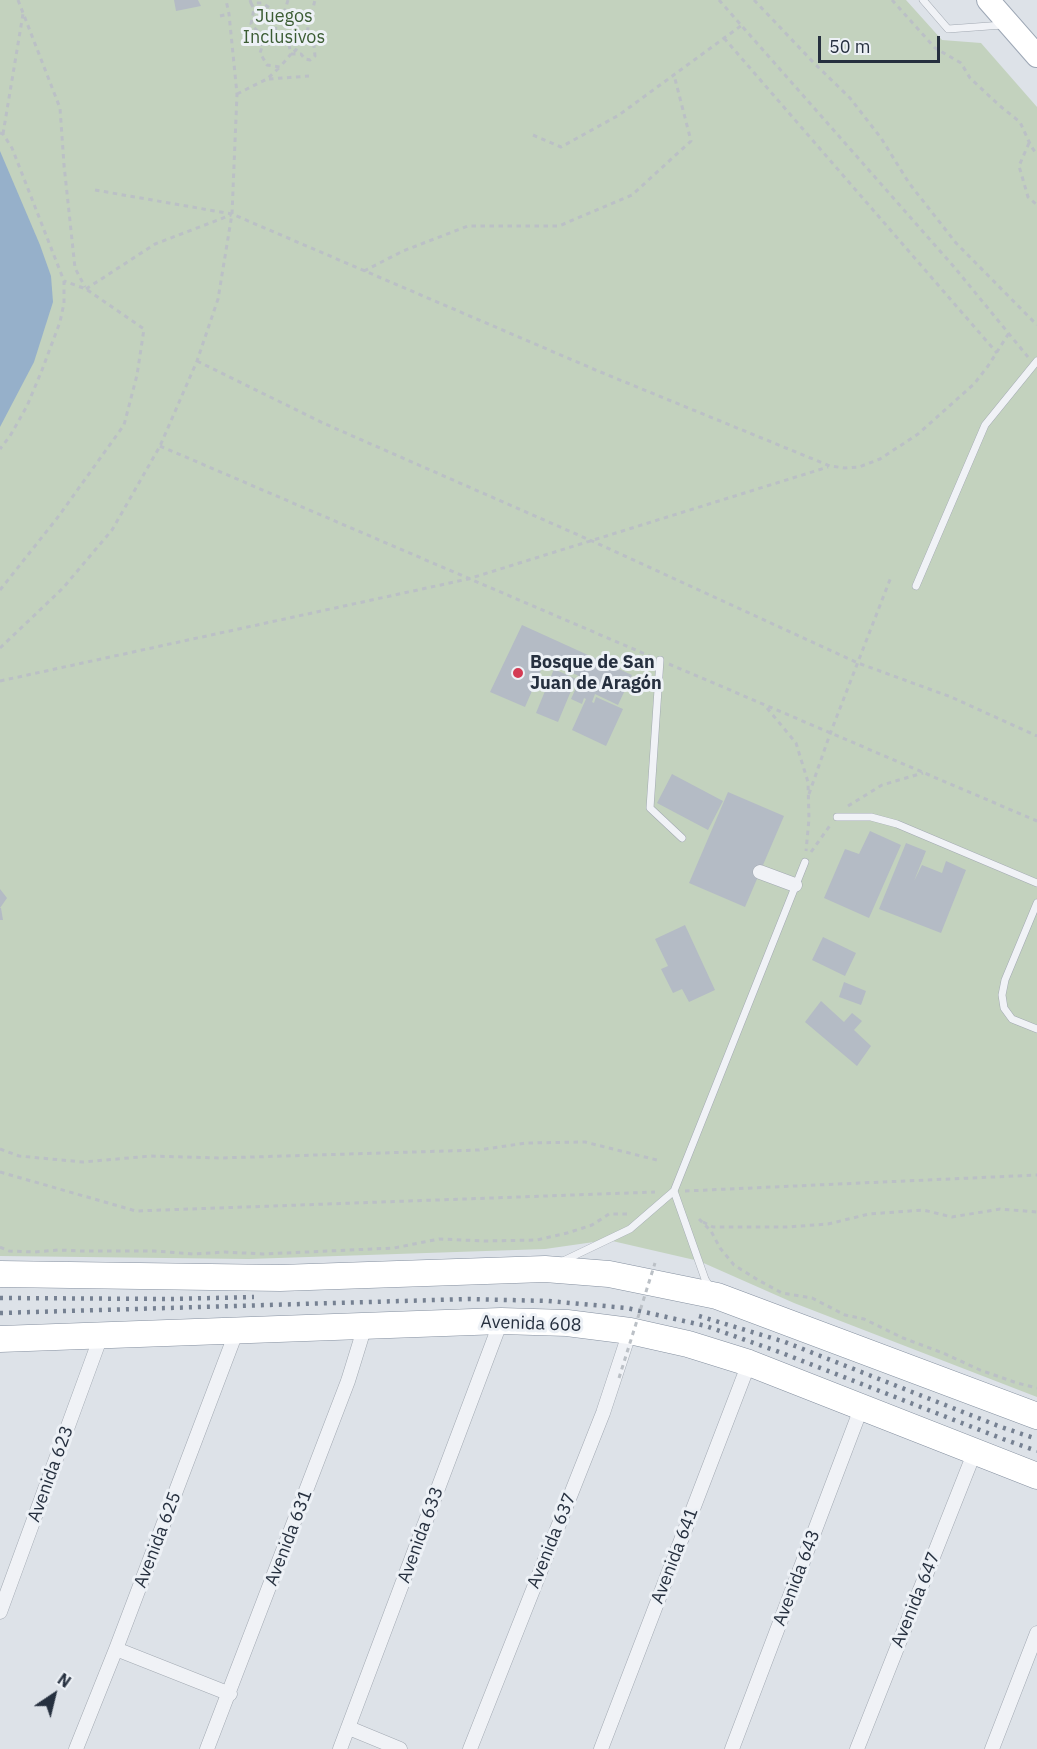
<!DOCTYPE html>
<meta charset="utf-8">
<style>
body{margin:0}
#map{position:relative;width:1037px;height:1749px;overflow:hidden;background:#dde2e8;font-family:"IBM Plex Sans",sans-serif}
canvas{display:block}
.north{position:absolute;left:24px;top:1665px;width:60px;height:60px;-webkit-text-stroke:4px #edf1f6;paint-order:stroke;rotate:35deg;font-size:16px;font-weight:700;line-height:24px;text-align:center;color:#26303f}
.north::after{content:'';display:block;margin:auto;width:21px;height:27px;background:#26303f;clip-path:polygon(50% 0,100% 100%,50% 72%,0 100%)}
.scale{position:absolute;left:818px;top:36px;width:122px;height:27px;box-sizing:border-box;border:3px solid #26303f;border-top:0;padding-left:8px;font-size:18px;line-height:21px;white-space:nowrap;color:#26303f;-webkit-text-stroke:4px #edf1f6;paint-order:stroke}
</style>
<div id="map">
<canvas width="1037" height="1749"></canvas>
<div class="north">N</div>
<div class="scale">50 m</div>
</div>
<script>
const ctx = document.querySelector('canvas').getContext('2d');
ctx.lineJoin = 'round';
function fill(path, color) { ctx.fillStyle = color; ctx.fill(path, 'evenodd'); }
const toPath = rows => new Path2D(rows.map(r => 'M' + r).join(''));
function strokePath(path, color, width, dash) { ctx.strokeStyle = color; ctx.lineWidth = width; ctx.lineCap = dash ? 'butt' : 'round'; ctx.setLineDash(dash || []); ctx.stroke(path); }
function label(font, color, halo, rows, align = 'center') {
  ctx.font = font + ' "IBM Plex Sans",sans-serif'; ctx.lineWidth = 6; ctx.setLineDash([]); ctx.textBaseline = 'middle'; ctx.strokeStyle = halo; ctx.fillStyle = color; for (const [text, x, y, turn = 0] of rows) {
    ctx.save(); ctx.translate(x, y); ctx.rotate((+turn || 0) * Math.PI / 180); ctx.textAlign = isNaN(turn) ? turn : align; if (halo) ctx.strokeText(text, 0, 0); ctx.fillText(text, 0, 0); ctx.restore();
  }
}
const green = toPath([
 [0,0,906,0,942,40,981,43,1037,107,1037,1397,794,1303,699,1261,608,1240,545,1249,249,1259,0,1256]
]);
const water = toPath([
 [0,151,40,245,51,276,53,302,34,362,0,427]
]);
const building = toPath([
 [174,0,198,0,201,6,176,11],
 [522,625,632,675,618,705,595,694,592,702,594,703,596,697,623,709,606,746,572,730,586,699,584,698,582,704,571,699,581,677,544,660,542,668,525,707,490,692],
 [554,669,576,679,558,722,536,713],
 [672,774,723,801,708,830,657,803],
 [728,792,784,816,745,907,689,883],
 [870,831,901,845,869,918,824,898,845,849,859,854],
 [906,843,926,851,914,881,922,865,942,873,946,861,966,870,941,933,879,909],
 [0,889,7,898,0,908,1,908,3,920,0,920],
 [685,925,715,990,689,1002,682,989,673,993,661,969,668,966,655,939],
 [823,937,856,953,845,976,812,960],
 [844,982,866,991,861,1005,839,997],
 [821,1001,844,1022,852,1013,862,1021,854,1030,871,1046,857,1066,805,1022]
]);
const path = toPath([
 [18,0,60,108,64,165,75,268,85,287],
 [250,0,251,3,262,3,273,10,277,19,275,32,269,40,263,44,260,53,267,65,280,67,291,54,289,45,282,38,273,35],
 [288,0,285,10,288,18,297,26,299,41,296,50,291,54],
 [719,0,955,268,1028,357],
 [754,0,814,63,850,98,881,138,909,183,956,243,1037,325],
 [892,0,935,48,961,63,970,78,1000,106,1020,122,1031,146,1037,155],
 [251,3,254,9,251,24,260,34,261,46],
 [220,16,229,14],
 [724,38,997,353],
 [291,54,301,54,305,59,310,60,315,56,314,46,307,32,315,0],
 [269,79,309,76],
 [237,94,267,79,280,67],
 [0,133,3,134,12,148,64,281,64,303,60,322,42,370,27,406,10,436,0,449],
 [3,134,23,14],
 [533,135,561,147,619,115,742,25],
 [1029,143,1019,166,1028,197,1037,205],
 [95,190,232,214,598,371,830,466,845,468,859,467,880,459,918,434,974,384,988,366,1009,333],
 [364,271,403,251,468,226,559,226,632,195,691,141,674,75],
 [86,289,155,244,231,215],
 [197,361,323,423,592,541,858,663,951,697,1037,736],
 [160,446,652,657],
 [0,590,58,517,124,425,137,375,144,329,86,289,64,281],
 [0,648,63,588,112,530,160,446,197,361,218,299,232,214,237,94,229,14,226,0],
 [669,664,1037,821],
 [0,681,468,579,828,467],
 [767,708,796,743,808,782,809,819,806,851],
 [809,794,830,734,891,577],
 [848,806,882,785,923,773],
 [811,852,831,824],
 [0,1149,19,1156,83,1162,151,1156,220,1158,479,1150,526,1143,585,1142,661,1161],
 [0,1172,136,1211,655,1192],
 [685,1191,1037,1175],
 [699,1219,711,1231,720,1248,734,1265,758,1280,782,1293,812,1298,845,1315,864,1319,903,1338,943,1353,980,1370,1017,1383,1037,1388],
 [703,1222,713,1227,787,1227,828,1224,869,1214,923,1210,952,1217,1000,1209,1037,1212],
 [0,1247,9,1251,34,1252,58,1250,81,1251,154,1251,194,1254,225,1252,263,1254,394,1248,439,1239,486,1241,537,1240,567,1233,592,1225,609,1214,628,1214]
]);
const lane = toPath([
 [923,0,948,29,1003,25],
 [916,586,985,425,1037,361],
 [660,660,650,808,682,838],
 [837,817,871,817,897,824,1037,883],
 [1037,903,1005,980,1002,995,1004,1008,1012,1019,1037,1029],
 [674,1191,705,1279,710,1287],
 [563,1261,630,1229,674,1191,805,862]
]);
const street = toPath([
 [760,872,795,885],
 [0,1612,101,1336],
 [116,1649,230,1694],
 [349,1728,400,1749],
 [76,1749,116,1649,237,1330],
 [207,1749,348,1381,365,1326],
 [340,1749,501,1321],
 [470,1749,603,1413,630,1331],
 [601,1749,749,1363],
 [732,1749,862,1406],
 [857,1749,975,1451],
 [992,1749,1037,1633]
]);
const primary = toPath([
 [988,0,1037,56]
]);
const highway = toPath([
 [0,1274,280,1278,545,1269,609,1274,717,1296,1037,1416],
 [0,1339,501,1321,567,1323,630,1331,688,1344,749,1363,1037,1476]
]);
const rail = toPath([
 [0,1298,171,1299,254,1297],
 [0,1313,469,1299,548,1301,627,1308,706,1326,782,1353,1003,1439,1037,1451],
 [699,1316,785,1342,1001,1427,1037,1439]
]);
const pathBridge = toPath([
 [619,1378,655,1263]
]);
const markers = [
 [518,673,6,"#d43b54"]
];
const parkNames = [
 ["Juegos",284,17],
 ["Inclusivos",284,38]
];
const poiNames = [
 ["Bosque de San",530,663],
 ["Juan de Aragón",530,684]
];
const streetNames = [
 ["Avenida 608",531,1324,2],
 ["Avenida 623",51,1474,-70],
 ["Avenida 633",421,1535,-70],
 ["Avenida 631",289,1538,-69],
 ["Avenida 625",158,1540,-69],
 ["Avenida 637",552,1541,-68],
 ["Avenida 641",675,1556,-69],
 ["Avenida 643",797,1578,-69],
 ["Avenida 647",916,1600,-68]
];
fill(green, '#c3d2be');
fill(water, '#96b0ca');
fill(building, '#b4bbc5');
strokePath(lane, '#a2a9b2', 8);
strokePath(street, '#a2a9b2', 15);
strokePath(primary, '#9ca6b4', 24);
strokePath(highway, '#848f9f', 27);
strokePath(path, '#bbc0c6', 3, [4.5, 4.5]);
strokePath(lane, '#f0f2f6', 7);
strokePath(street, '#f0f2f6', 14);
strokePath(primary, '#fff', 22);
strokePath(highway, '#fff', 26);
strokePath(rail, '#768192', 4.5, [3, 6]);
strokePath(pathBridge, '#bbc0c6', 3, [4.5, 4.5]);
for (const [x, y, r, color] of markers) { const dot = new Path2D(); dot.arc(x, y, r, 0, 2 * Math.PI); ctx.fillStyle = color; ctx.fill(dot); strokePath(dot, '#edf1f6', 2); }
label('18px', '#3b5c33', '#edf1f6', parkNames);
label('bold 18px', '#26303f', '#edf1f6', poiNames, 'left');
label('18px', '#26303f', '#edf1f6', streetNames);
</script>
